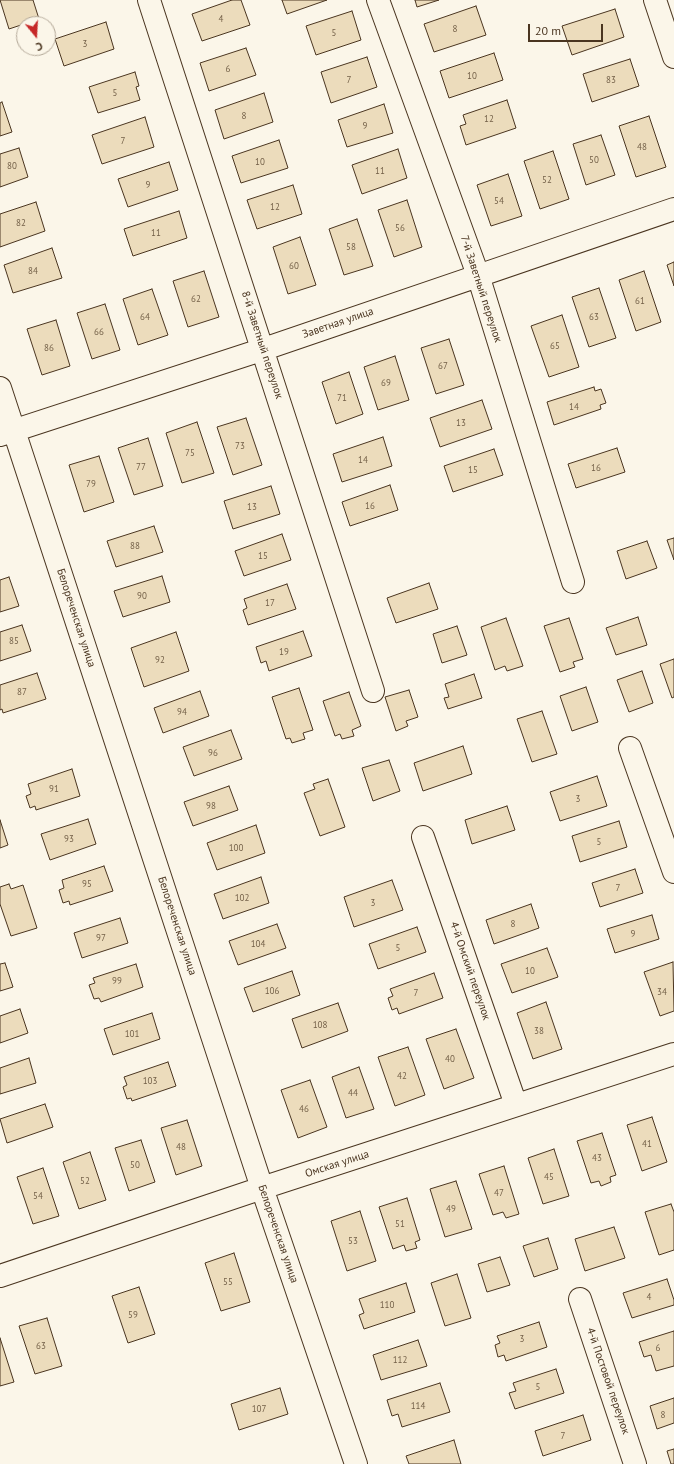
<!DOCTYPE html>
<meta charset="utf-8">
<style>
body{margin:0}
#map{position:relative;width:674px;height:1464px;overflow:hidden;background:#fbf6e9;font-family:"PT Sans",sans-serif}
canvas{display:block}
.north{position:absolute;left:16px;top:16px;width:40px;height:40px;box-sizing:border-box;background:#fbf6e9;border:1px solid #b4a999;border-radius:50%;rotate:162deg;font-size:11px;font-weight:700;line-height:16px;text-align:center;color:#4a3520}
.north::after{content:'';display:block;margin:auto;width:14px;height:18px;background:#c62828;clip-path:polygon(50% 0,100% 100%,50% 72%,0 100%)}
.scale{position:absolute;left:528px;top:24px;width:75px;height:18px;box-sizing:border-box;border:2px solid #4a3520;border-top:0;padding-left:5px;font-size:12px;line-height:14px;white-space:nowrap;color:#4a3520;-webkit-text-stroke:3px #fbf6e9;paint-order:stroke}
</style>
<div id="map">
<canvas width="674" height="1464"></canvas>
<div class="north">С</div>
<div class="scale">20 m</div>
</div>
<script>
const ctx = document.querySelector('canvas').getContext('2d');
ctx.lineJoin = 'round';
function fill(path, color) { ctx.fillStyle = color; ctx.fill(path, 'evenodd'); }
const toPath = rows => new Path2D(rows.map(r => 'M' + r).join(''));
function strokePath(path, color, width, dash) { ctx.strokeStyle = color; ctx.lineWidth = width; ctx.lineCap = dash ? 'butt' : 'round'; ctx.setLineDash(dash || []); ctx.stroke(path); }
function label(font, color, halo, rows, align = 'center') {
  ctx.font = font + ' "PT Sans",sans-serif'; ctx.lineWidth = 3; ctx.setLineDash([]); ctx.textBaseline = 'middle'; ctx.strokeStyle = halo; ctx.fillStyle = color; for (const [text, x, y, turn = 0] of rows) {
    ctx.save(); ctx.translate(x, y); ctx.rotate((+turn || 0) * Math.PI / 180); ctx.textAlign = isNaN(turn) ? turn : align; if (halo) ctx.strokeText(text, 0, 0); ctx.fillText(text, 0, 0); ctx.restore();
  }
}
const building = toPath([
 [0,0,33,0,39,19,9,29,0,0],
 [232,0,241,0,250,25,202,41,192,14,232,0],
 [282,0,327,0,287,14,282,0],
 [415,0,439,0,417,7,415,0],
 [476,6,486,35,434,52,424,24,476,6],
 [615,9,624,37,572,55,562,26,615,9],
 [352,11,361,40,316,55,306,26,352,11],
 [106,22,114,49,64,66,55,39,106,22],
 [246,48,256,75,209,91,200,63,246,48],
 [494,53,503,80,449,98,440,71,494,53],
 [367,57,377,87,331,103,321,72,367,57],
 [630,59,639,86,592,102,583,74,630,59],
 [135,72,139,86,136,87,140,100,98,113,89,87,135,72],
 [264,93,273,122,224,139,215,110,264,93],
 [507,100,516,128,466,145,460,126,466,124,463,115,507,100],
 [2,102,12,132,0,136,0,103,2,102],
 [384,104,393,133,347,147,338,120,384,104],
 [649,116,666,167,636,177,619,126,649,116],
 [145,117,154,147,102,164,92,135,145,117],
 [601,135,615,175,586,185,573,144,601,135],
 [279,140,288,168,241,183,232,156,279,140],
 [19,148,28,177,0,187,0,154,19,148],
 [398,149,407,178,362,194,352,165,398,149],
 [553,151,569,199,540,209,524,161,553,151],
 [169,162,178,190,128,207,118,179,169,162],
 [508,174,522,216,491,226,477,185,508,174],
 [293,185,302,214,257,229,247,200,293,185],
 [407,200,422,247,394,257,378,210,407,200],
 [36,202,45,231,0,247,0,214,36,202],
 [179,211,187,238,133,256,124,229,179,211],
 [357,219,373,266,344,275,329,229,357,219],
 [300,237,316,285,288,294,273,247,300,237],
 [52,248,62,278,13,293,4,265,52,248],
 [674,262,674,286,667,265,674,262],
 [204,271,219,317,188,327,173,281,204,271],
 [644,271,661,322,636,331,619,280,644,271],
 [599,288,616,338,589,347,572,297,599,288],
 [152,289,168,335,138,345,123,299,152,289],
 [105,304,120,350,92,359,77,313,105,304],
 [562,315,579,367,549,377,531,326,562,315],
 [56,320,70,366,42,375,27,329,56,320],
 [449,339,464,385,436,394,421,348,449,339],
 [395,356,409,400,378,410,364,367,395,356],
 [349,372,363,414,336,424,322,382,349,372],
 [594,387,595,391,601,389,606,403,600,405,601,409,554,425,547,402,594,387],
 [482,400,492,429,440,447,430,418,482,400],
 [246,418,262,465,233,475,217,427,246,418],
 [197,422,214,473,182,483,166,433,197,422],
 [383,437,392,466,342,482,333,454,383,437],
 [148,438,163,486,134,495,118,448,148,438],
 [617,448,625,472,576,488,568,464,617,448],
 [494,449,503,475,453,492,444,466,494,449],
 [99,456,114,502,84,512,69,465,99,456],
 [390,485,398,510,350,526,342,502,390,485],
 [271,486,280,514,233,529,224,501,271,486],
 [154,526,163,552,116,567,107,541,154,526],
 [282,534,291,560,244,576,235,551,282,534],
 [674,538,674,560,667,540,674,538],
 [647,541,657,568,626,579,617,551,647,541],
 [162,576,170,602,123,617,114,591,162,576],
 [9,577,19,606,0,612,0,580,9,577],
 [429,583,438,609,396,623,387,598,429,583],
 [287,584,296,609,248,625,243,610,247,608,244,599,287,584],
 [638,617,647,645,616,655,606,628,638,617],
 [506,618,523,666,507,671,505,666,495,670,481,627,506,618],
 [569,618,583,659,573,662,575,667,560,672,544,626,569,618],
 [22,625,31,651,0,661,0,632,22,625],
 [457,626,467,655,442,663,433,634,457,626],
 [303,631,312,656,269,671,266,661,261,663,256,647,303,631],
 [176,632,189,671,144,687,131,648,176,632],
 [674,659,674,697,672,698,660,664,674,659],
 [642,671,653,703,629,712,617,680,642,671],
 [37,673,46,699,3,713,2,709,0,710,0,685,37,673],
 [474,674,482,698,448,709,444,698,449,697,445,684,474,674],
 [586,687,598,722,572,731,560,696,586,687],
 [299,688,313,730,303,733,305,739,292,743,290,738,286,739,272,697,299,688],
 [409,690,418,717,406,721,408,726,396,731,385,697,409,690],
 [200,691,209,716,163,733,154,708,200,691],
 [349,692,361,726,352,730,354,736,342,739,340,734,335,736,323,701,349,692],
 [542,711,557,754,532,762,517,719,542,711],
 [231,730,242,759,194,776,183,747,231,730],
 [463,746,472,774,423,791,414,763,463,746],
 [389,760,400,791,373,801,362,768,389,760],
 [72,769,80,796,36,810,35,806,30,808,26,796,31,794,28,784,72,769],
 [597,776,607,806,560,821,550,792,597,776],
 [328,779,345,827,320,836,304,793,315,789,313,784,328,779],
 [229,786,238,810,193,826,184,802,229,786],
 [507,806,515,830,472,844,465,820,507,806],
 [88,819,96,844,50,860,41,834,88,819],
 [0,820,8,845,0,848,0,820],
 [619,821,627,847,580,862,572,836,619,821],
 [256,825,265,853,217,870,207,843,256,825],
 [104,866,113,891,70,905,69,901,63,903,59,890,64,888,62,880,104,866],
 [635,869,643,893,600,907,592,883,635,869],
 [261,877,269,903,223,919,214,894,261,877],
 [392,880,403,910,354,927,344,897,392,880],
 [9,884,11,889,23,885,37,928,11,936,0,904,0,887,9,884],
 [531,904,539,928,494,944,486,920,531,904],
 [652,915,659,939,615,953,607,929,652,915],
 [120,918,128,943,82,958,74,933,120,918],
 [277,924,286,948,238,965,229,941,277,924],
 [417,927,426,952,378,969,369,944,417,927],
 [547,948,558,977,512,993,501,964,547,948],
 [673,962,674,1011,660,1016,644,972,673,962],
 [5,963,13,987,0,991,0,964,5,963],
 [136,964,143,987,101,1002,99,998,94,999,89,985,95,983,93,978,136,964],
 [292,971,300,995,253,1012,244,988,292,971],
 [434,973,443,998,399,1014,397,1008,392,1010,388,998,393,996,390,989,434,973],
 [546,1002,562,1049,533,1059,517,1013,546,1002],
 [338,1003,348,1031,302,1048,292,1019,338,1003],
 [20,1009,28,1033,0,1043,0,1016,20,1009],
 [152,1013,160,1039,113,1055,104,1029,152,1013],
 [456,1029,474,1078,444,1089,426,1039,456,1029],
 [408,1047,425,1095,395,1106,378,1057,408,1047],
 [29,1058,36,1083,0,1094,0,1068,29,1058],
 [168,1062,176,1086,132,1101,131,1098,127,1099,123,1087,127,1085,124,1077,168,1062],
 [359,1067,374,1109,346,1118,332,1077,359,1067],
 [310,1080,327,1127,298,1138,281,1090,310,1080],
 [45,1104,53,1127,7,1143,0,1119,45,1104],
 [652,1117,667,1162,642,1171,627,1125,652,1117],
 [187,1120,202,1166,176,1175,161,1128,187,1120],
 [602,1133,616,1175,610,1177,611,1182,601,1186,599,1181,591,1183,577,1141,602,1133],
 [141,1140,155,1182,129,1191,115,1148,141,1140],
 [554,1149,569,1196,543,1204,528,1158,554,1149],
 [90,1152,106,1200,79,1209,63,1162,90,1152],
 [504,1166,519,1214,506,1218,503,1212,493,1215,479,1174,504,1166],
 [43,1168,59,1216,33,1224,17,1177,43,1168],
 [456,1181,472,1229,445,1237,430,1189,456,1181],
 [407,1198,420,1240,415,1242,417,1248,406,1251,404,1245,393,1249,379,1207,407,1198],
 [671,1204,674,1212,674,1250,659,1255,645,1212,671,1204],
 [360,1211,376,1261,347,1271,331,1221,360,1211],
 [614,1227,625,1258,585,1271,575,1239,614,1227],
 [548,1238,558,1269,534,1277,523,1246,548,1238],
 [234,1253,250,1302,221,1311,205,1263,234,1253],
 [500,1257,510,1285,487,1292,478,1264,500,1257],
 [457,1274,471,1318,445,1326,431,1283,457,1274],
 [667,1279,674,1300,674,1305,632,1318,623,1293,667,1279],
 [406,1283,415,1312,364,1329,359,1315,364,1313,359,1299,406,1283],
 [139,1287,155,1334,128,1343,112,1296,139,1287],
 [47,1318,62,1366,35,1374,19,1326,47,1318],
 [539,1322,547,1347,506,1361,504,1355,498,1357,495,1345,500,1343,497,1336,539,1322],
 [674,1331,674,1366,656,1371,651,1355,644,1357,639,1342,674,1331],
 [0,1338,14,1382,0,1386,0,1338],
 [418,1340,427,1366,381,1380,373,1355,418,1340],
 [556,1369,564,1393,515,1409,509,1393,516,1391,513,1383,556,1369],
 [440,1383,450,1412,402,1427,398,1414,392,1416,387,1400,440,1383],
 [280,1388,288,1414,239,1430,231,1404,280,1388],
 [674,1398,674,1423,657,1429,650,1406,674,1398],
 [583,1415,591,1440,543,1456,535,1431,583,1415],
 [454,1440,461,1464,409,1464,406,1456,454,1440],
 [674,1449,674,1464,671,1464,667,1451,674,1449]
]);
const minor = toPath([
 [149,0,373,691],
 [378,0,478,275,573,582],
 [655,0,674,57],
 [0,388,262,1188,356,1464],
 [0,435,264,349,674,209],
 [630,748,674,872],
 [423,837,516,1105],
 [0,1276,262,1188,674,1054],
 [580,1299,635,1464]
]);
const numberNames = [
 ["4",221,19],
 ["8",455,29],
 ["5",334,33],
 ["3",85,44],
 ["6",228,69],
 ["10",472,76],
 ["7",349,80],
 ["83",611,80],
 ["5",115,93],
 ["8",244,116],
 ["12",489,119],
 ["9",365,126],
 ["7",123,141],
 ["48",642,147],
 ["50",594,160],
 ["10",260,162],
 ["80",12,166],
 ["11",380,171],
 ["52",547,180],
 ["9",148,185],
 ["54",499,201],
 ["12",275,207],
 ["82",21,223],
 ["56",400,228],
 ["11",156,233],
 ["58",351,247],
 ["60",294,266],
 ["84",33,271],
 ["62",196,299],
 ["61",640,301],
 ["64",145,317],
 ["63",594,317],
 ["66",99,332],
 ["65",555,346],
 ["86",49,348],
 ["67",443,366],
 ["69",386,383],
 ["71",342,398],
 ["14",574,407],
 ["13",461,423],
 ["73",240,446],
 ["75",190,453],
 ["14",363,460],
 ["77",141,467],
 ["16",596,468],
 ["15",473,470],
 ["79",91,484],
 ["16",370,506],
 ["13",252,507],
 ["88",135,546],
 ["15",263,556],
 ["90",142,596],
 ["17",270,603],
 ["85",14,641],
 ["19",284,652],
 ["92",160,660],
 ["87",22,692],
 ["94",182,712],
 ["96",213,753],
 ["91",54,789],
 ["3",578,799],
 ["98",211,806],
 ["93",69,839],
 ["5",599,842],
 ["100",236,848],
 ["95",87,884],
 ["7",618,888],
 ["102",242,898],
 ["3",373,903],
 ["8",513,924],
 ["9",633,934],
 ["97",101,938],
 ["104",258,944],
 ["5",398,948],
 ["10",530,971],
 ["99",117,981],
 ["106",272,991],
 ["34",662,992],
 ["7",416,993],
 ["108",320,1025],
 ["38",539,1031],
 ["101",132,1034],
 ["40",450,1059],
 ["42",402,1076],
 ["103",150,1081],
 ["44",353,1093],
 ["46",304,1109],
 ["41",647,1144],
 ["48",181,1147],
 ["43",597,1158],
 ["50",135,1165],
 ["45",549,1177],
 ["52",85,1181],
 ["47",499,1193],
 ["54",38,1196],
 ["49",451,1209],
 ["51",400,1224],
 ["53",353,1241],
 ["55",228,1282],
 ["4",649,1297],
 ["110",387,1305],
 ["59",133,1315],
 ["3",522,1339],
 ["63",41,1346],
 ["6",658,1348],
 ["112",400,1360],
 ["5",538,1387],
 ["114",418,1406],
 ["107",259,1409],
 ["8",663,1415],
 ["7",563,1436]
];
const streetNames = [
 ["7-й Заветный переулок",481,289,72],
 ["Заветная улица",338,323,-19],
 ["8-й Заветный переулок",262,345,72],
 ["Белореченская улица",76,618,72],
 ["Белореченская улица",177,926,72],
 ["4-й Омский переулок",470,971,71],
 ["Омская улица",337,1164,-18],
 ["Белореченская улица",278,1234,71],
 ["4-й Постовой переулок",608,1381,71]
];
fill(building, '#ecdcbc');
strokePath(building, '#4a3520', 1);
strokePath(minor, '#4a3520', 24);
strokePath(minor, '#fbf6e9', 22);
label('9px', '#725f47', null, numberNames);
label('11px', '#4a3520', '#fbf6e9', streetNames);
</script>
